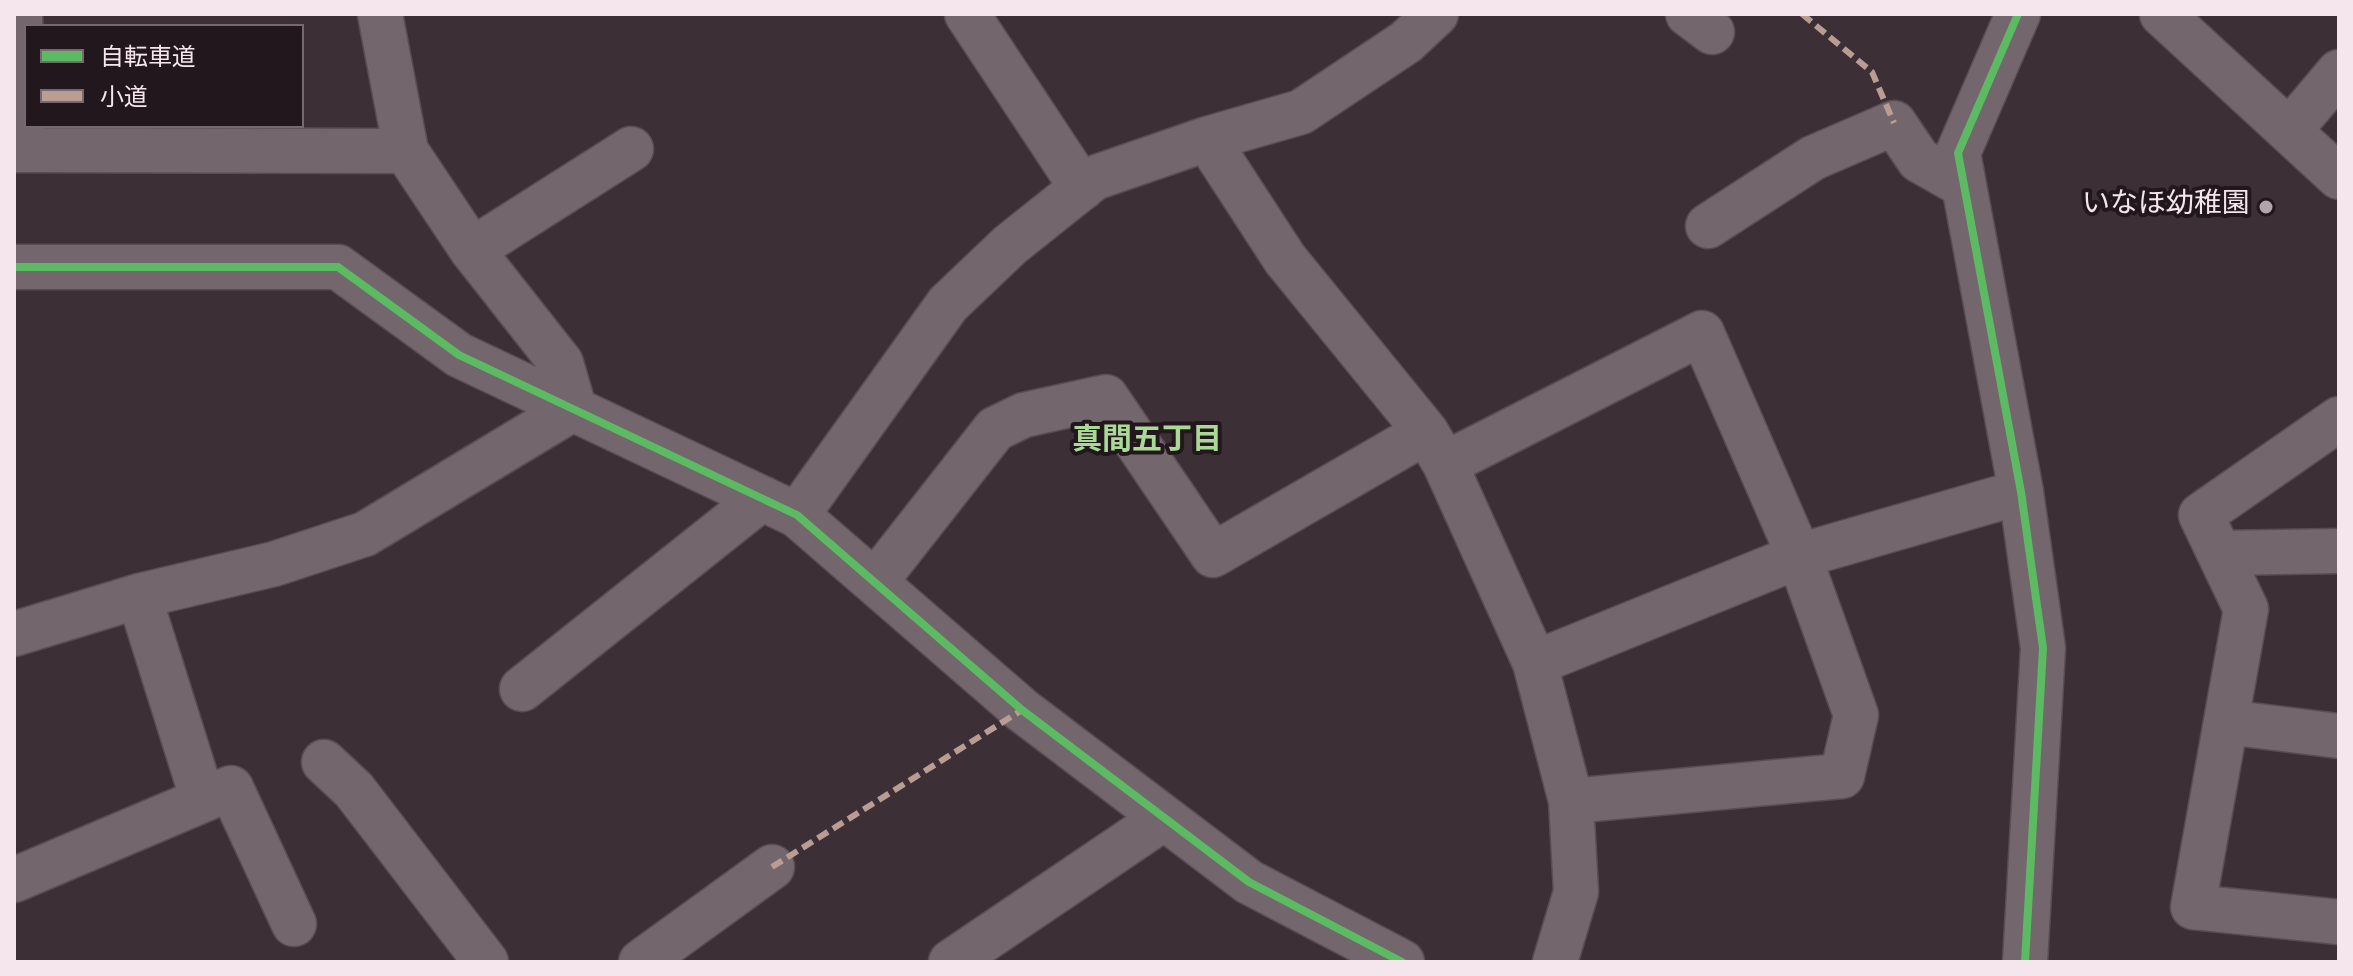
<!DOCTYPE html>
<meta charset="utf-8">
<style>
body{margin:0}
#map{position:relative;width:2353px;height:976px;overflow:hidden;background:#3c2f36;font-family:Spectral,"Noto Sans JP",serif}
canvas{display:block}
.frame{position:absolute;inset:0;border:16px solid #f5e5ed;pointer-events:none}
.legend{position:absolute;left:24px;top:24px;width:280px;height:104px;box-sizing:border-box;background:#21171c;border:2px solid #766970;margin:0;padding:10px 14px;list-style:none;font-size:24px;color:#f5e5ed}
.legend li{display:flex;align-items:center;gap:16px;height:40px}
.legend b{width:40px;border:2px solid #766970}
</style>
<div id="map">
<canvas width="2353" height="976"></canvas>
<div class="frame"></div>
<ul class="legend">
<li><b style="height:10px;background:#5cba63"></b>自転車道</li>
<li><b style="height:10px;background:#b99d93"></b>小道</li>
</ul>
</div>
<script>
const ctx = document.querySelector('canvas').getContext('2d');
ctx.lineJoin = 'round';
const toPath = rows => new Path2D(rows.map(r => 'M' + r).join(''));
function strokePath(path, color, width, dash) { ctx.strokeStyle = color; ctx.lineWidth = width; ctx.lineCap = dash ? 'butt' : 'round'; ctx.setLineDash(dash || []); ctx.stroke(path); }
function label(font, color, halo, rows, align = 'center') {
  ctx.font = font + ' Spectral,"Noto Sans JP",serif'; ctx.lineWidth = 8; ctx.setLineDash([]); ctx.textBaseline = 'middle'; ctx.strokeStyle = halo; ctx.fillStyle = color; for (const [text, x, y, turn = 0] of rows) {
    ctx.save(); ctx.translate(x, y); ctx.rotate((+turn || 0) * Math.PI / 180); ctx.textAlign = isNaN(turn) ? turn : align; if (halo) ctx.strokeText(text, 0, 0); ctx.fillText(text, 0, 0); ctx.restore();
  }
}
const minor = toPath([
 [20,14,23,150],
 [967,14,1082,188],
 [1688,14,1712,32],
 [2018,14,1958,153,2021,492,2043,648,2025,962],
 [2162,14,2339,177],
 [2289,131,2339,72],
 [1207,139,1285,259,1426,432,1445,464,1535,663,1571,801,1576,892,1555,962],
 [14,150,406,151],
 [1708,226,1813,158,1894,123,1919,160,1963,185],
 [472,250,631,149],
 [14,267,338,267,459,355,797,515,1022,710,1249,882,1402,962],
 [2339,419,2201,515,2246,609,2193,907,2339,922],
 [1445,464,1702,333,1799,556,1856,715,1842,776,1571,801],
 [797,515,948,304,1010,245,1094,178,1207,139,1301,112,1406,42,1436,14],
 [2220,553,2339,551],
 [875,582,995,429,1024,415,1106,397,1213,555,1426,432],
 [139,596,203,800],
 [14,634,139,596,274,564,365,534,574,408,561,363,472,250,406,151,380,14],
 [1535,663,1799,556,2021,492],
 [522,689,762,498],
 [2226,722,2339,736],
 [324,762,354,790,486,962],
 [14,880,231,788,294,924],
 [641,962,772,867],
 [951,962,1164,818]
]);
const quiet = toPath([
 [1802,14,1872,72,1894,123],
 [772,867,1022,710]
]);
const cycleway = toPath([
 [2018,14,1958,153,2021,492,2043,648,2025,962],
 [14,267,338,267,459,355,797,515,1022,710,1249,882,1402,962]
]);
const markers = [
 [2266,207,8,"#b4a5ad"]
];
const poiNames = [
 ["いなほ幼稚園",2250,207]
];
const neighbourhoodNames = [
 ["真間五丁目",1147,443]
];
strokePath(minor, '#594d53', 47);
strokePath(minor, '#73666c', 44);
strokePath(quiet, '#b99d93', 6, [12, 6]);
strokePath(cycleway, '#5cba63', 8);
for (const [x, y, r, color] of markers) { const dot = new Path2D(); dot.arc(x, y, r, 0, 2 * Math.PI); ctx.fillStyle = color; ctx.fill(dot); strokePath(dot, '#21171c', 3); }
label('28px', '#f5e5ed', '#21171c', poiNames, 'right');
label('bold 30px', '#aad897', '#21171c', neighbourhoodNames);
</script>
